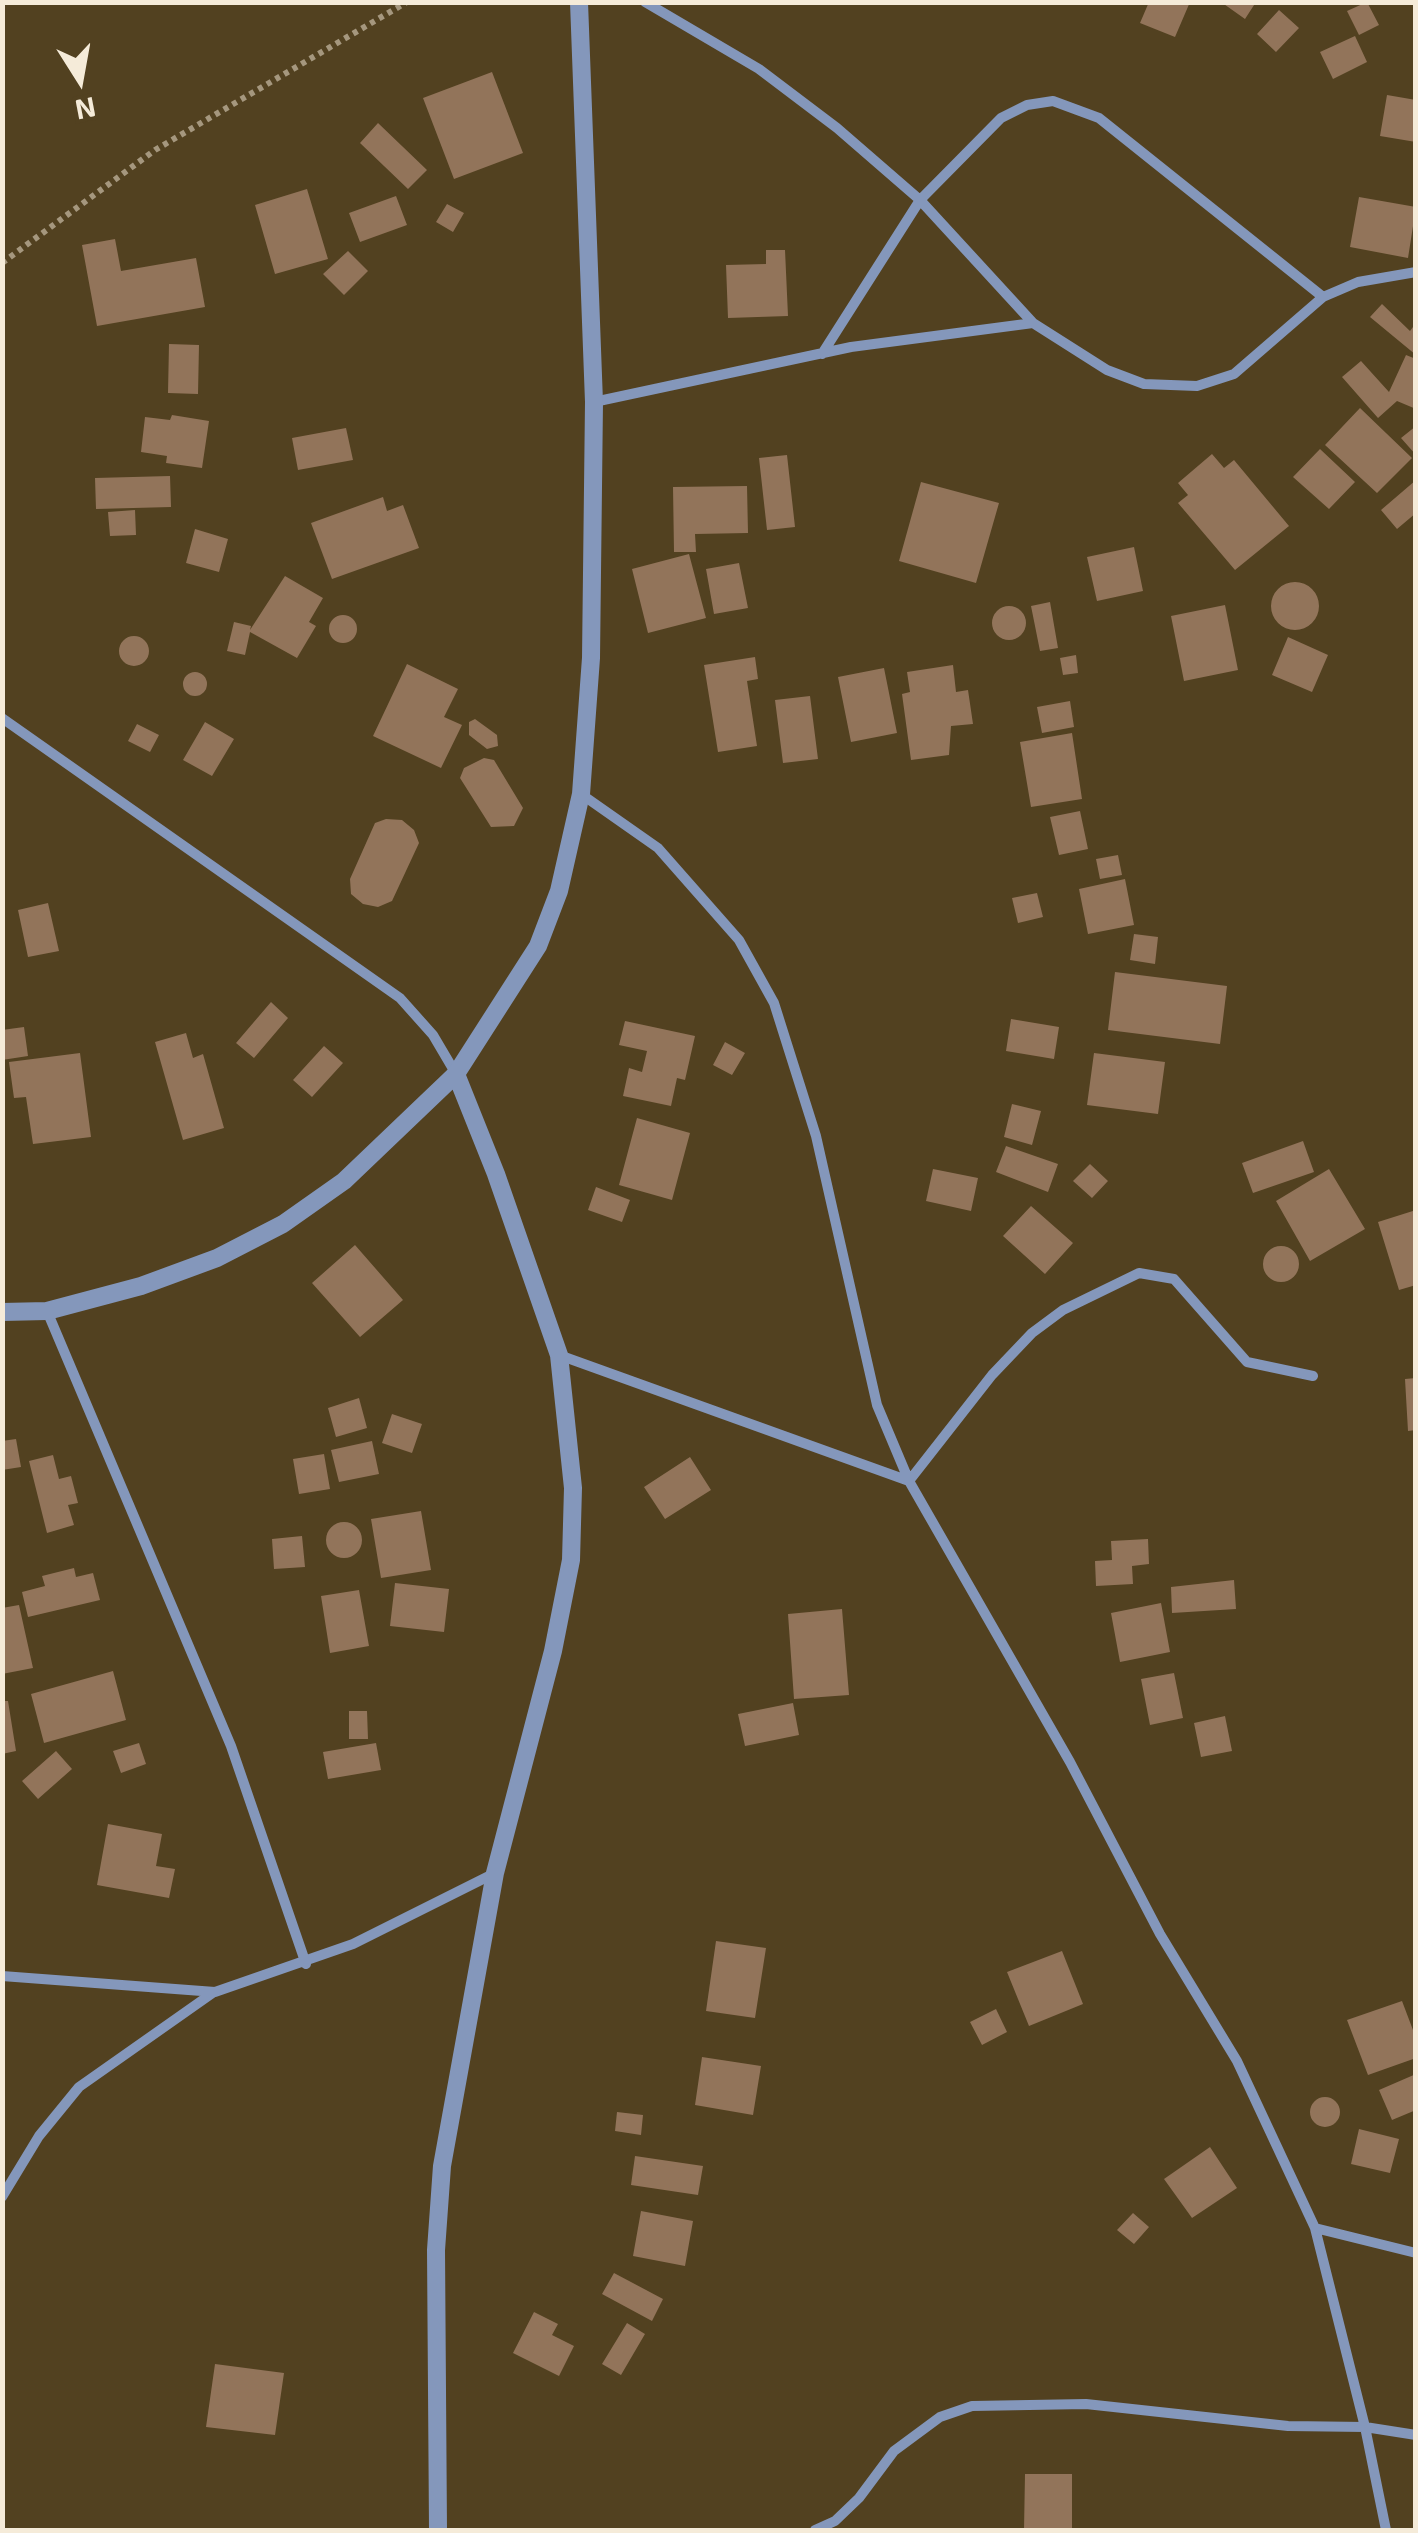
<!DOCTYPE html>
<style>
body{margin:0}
#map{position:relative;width:1418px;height:2533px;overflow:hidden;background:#524120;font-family:"Exo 2",sans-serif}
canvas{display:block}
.frame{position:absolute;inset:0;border:5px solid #f5ebd9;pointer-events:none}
.north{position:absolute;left:30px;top:30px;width:100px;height:100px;-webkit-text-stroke:8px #524120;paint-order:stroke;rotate:169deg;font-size:28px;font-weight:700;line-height:40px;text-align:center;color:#f5ebd9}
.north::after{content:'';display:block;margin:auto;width:35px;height:45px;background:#f5ebd9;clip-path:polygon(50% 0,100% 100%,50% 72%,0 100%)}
</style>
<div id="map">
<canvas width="1418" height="2533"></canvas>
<div class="frame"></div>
<div class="north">N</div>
</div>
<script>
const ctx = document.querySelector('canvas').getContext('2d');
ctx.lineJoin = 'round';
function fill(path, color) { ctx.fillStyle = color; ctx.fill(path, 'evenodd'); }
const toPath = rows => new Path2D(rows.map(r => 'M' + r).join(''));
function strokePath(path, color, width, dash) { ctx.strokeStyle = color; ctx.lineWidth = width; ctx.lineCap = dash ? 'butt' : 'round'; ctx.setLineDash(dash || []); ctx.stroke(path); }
const building = toPath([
 [1149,2,1190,2,1175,37,1140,23],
 [1221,2,1256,2,1245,19],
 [1367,2,1379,25,1359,35,1347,11],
 [1279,10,1299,28,1276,52,1257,34],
 [1355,36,1367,62,1333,79,1320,52],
 [492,72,523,153,454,179,423,98],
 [1387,95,1416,100,1416,142,1380,136],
 [378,123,427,170,408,189,360,143],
 [307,189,328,259,275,274,255,205],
 [396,196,407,225,360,242,349,213],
 [1359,197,1416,207,1408,258,1350,247],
 [447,204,464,213,453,232,436,222],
 [115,239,121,271,196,258,205,307,97,326,82,245],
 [766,250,785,250,788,316,728,318,726,265,766,264],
 [348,251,368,271,344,295,323,274],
 [1382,304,1410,331,1416,323,1416,355,1370,317],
 [169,344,199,345,198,394,168,393],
 [1406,355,1416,359,1416,409,1397,401,1378,418,1342,377,1361,361,1389,392],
 [1360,408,1412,458,1377,493,1325,445],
 [172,415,209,421,202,468,166,463,167,456,141,452,145,417,170,420],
 [1416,426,1416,455,1401,438],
 [346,428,353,460,298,470,292,438],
 [1320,449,1355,482,1329,509,1293,477],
 [1212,454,1224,468,1234,460,1289,526,1235,570,1178,503,1188,495,1178,483],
 [787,455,795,527,767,530,759,458],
 [170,476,171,507,96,509,95,478],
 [1416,480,1416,513,1397,529,1381,510],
 [921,482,999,503,976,583,899,561],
 [747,486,748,533,695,534,696,552,674,552,673,487],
 [383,497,387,511,403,505,419,548,332,579,311,523],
 [135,510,136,535,110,536,108,512],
 [195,529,228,539,219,572,186,563],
 [1134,547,1143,591,1097,601,1087,557],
 [689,554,706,618,648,633,632,569],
 [739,563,748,608,714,614,706,569],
 [285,576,323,598,309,622,316,626,297,658,250,632,245,655,227,651,234,622,251,626,250,630],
 '1271 606a24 24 0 1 1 48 0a24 24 0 1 1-48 0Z',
 [1050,602,1058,648,1040,651,1031,606],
 [1225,605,1238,670,1184,681,1171,616],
 '992 623a17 17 0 1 1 34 0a17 17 0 1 1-34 0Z',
 '329 629a14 14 0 1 1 28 0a14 14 0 1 1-28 0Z',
 '119 651a15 15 0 1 1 30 0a15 15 0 1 1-30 0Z',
 [1288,637,1328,655,1312,692,1272,675],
 [1076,655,1078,673,1063,675,1060,658],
 [755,657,758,679,747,681,757,746,718,752,704,665],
 [407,664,458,689,444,717,462,725,441,768,373,736],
 [953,665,956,692,968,690,973,724,951,726,949,755,911,760,902,694,910,692,907,672],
 [884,668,897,733,851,742,838,677],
 '183 684a12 12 0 1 1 24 0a12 12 0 1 1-24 0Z',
 [810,696,818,759,783,763,775,700],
 [1070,701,1074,727,1042,733,1037,707],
 [475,719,497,735,498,746,487,749,469,735,469,722],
 [205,722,234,739,212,776,183,760],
 [137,724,159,735,150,752,128,741],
 [1072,733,1082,799,1031,807,1020,742],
 [484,758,494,760,523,808,514,826,491,827,460,778,464,768],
 [1080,811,1088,849,1059,855,1050,817],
 [386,819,402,820,414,830,419,843,392,901,378,907,363,904,351,894,350,879,375,823],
 [1118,855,1122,875,1100,879,1096,859],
 [1125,879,1134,925,1088,934,1079,889],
 [1037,893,1043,917,1018,923,1012,898],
 [48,903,59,951,28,957,18,910],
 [1134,934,1158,937,1155,964,1130,960],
 [1115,972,1227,986,1220,1044,1108,1030],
 [271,1002,288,1018,254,1058,236,1043],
 [1011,1019,1059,1027,1054,1059,1006,1051],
 [625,1021,695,1036,685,1080,677,1078,671,1106,623,1096,629,1068,642,1072,647,1051,619,1045],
 [24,1027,28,1056,2,1060,2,1030],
 [186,1033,193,1058,203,1054,224,1128,183,1140,155,1042],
 [725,1042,745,1053,732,1075,713,1065],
 [324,1046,343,1063,312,1097,293,1080],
 [80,1053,91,1137,33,1144,26,1097,14,1098,9,1062],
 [1094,1053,1165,1062,1158,1114,1087,1105],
 [1012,1104,1041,1111,1032,1145,1004,1137],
 [637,1118,690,1133,672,1200,619,1185],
 [1303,1141,1314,1172,1253,1193,1242,1163],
 [1006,1146,1058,1164,1048,1192,996,1172],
 [1090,1164,1108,1181,1092,1198,1073,1181],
 [933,1169,978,1178,971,1211,926,1201],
 [1329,1169,1365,1229,1310,1261,1276,1201],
 [596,1187,630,1200,622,1222,588,1210],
 [1031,1206,1073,1243,1045,1274,1003,1236],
 [1416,1210,1416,1285,1399,1290,1378,1222],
 [355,1245,403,1300,360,1337,312,1283],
 '1263 1264a18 18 0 1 1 36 0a18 18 0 1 1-36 0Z',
 [1416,1378,1416,1430,1408,1431,1405,1379],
 [359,1398,367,1428,336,1437,328,1408],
 [392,1414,422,1424,412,1453,382,1443],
 [16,1439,21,1467,2,1470,2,1441],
 [372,1441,379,1474,339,1482,331,1450],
 [324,1454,330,1489,299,1494,293,1459],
 [53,1455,59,1479,71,1476,78,1503,68,1505,74,1525,47,1533,29,1461],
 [690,1457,711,1490,665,1519,644,1487],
 [421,1511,431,1570,381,1578,371,1519],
 '326 1540a18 18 0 1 1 36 0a18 18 0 1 1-36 0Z',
 [302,1536,305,1567,274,1569,272,1539],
 [1148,1539,1149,1564,1132,1566,1133,1584,1096,1586,1095,1561,1112,1560,1111,1541],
 [74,1568,76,1577,93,1573,100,1600,28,1617,22,1592,45,1586,42,1576],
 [1234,1580,1236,1609,1172,1613,1171,1587],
 [395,1583,449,1589,444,1632,390,1626],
 [359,1590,369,1646,330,1653,321,1596],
 [1161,1603,1170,1652,1120,1662,1111,1613],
 [19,1605,33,1668,2,1674,2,1608],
 [842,1609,849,1695,794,1699,788,1614],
 [113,1671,126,1720,44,1743,31,1694],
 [1174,1673,1183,1718,1150,1725,1141,1679],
 [2,1701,8,1701,16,1751,2,1754],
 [793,1703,799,1735,745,1746,738,1714],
 [349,1711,367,1711,368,1739,349,1739],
 [1225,1716,1232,1751,1201,1757,1194,1723],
 [139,1743,146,1764,121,1773,113,1751],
 [376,1743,381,1770,328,1779,323,1752],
 [56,1751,72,1769,38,1799,22,1781],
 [108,1824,162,1834,156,1866,175,1869,169,1898,97,1885],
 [716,1941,766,1948,755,2018,706,2011],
 [1062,1951,1083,2004,1029,2026,1007,1972],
 [1402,2001,1416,2038,1416,2058,1368,2075,1347,2020],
 [996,2009,1007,2032,982,2045,970,2022],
 [702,2057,761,2066,753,2115,695,2105],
 [1416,2074,1416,2110,1392,2120,1379,2090],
 '1310 2112a15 15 0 1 1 30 0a15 15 0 1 1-30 0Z',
 [617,2112,643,2115,641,2135,615,2131],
 [1359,2129,1399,2139,1390,2173,1351,2164],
 [1210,2147,1237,2188,1192,2218,1164,2179],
 [635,2156,703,2166,698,2195,631,2185],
 [641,2211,693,2221,685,2266,633,2256],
 [1133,2213,1149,2227,1134,2244,1117,2230],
 [614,2273,663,2299,652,2321,602,2294],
 [534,2312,558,2324,552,2335,574,2346,559,2376,513,2353],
 [627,2323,645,2334,621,2375,602,2364],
 [215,2364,284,2373,275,2435,206,2427],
 [1025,2474,1072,2474,1072,2530,1024,2530]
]);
const path = toPath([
 [2,263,155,150,407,2]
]);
const minor = toPath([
 [645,2,759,69,837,128,920,200,1033,323,1107,370,1144,384,1197,386,1234,374,1323,297,1358,282,1416,272],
 [822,354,920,200,1001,118,1027,105,1053,101,1099,118,1323,297],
 [594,402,851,347,1033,323],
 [2,718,400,998,433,1035,456,1074],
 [581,794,658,848,739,940,774,1003,816,1136,877,1405,909,1481,992,1375,1032,1333,1063,1310,1139,1273,1174,1279,1247,1362,1313,1376],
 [47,1311,231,1746,306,1964],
 [559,1355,909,1481,1070,1762,1160,1934,1237,2061,1315,2228,1365,2427,1386,2530],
 [2,1976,215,1992,353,1944,495,1873],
 [2,2197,39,2136,79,2087,214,1992],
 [1315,2228,1416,2253],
 [815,2530,835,2521,859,2498,894,2451,940,2417,972,2406,1086,2404,1288,2426,1365,2427,1416,2435]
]);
const tertiary = toPath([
 [2,1312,47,1311,141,1286,217,1258,283,1224,344,1181,456,1074,538,946,559,891,581,794,591,658,594,402,579,2],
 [438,2530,436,2250,442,2166,495,1873,553,1651,571,1560,573,1488,559,1355,496,1174,456,1074]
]);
fill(building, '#92745a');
strokePath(path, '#a5977e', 6, [5, 5]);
strokePath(minor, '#8497bb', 10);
strokePath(tertiary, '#8497bb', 18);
</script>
